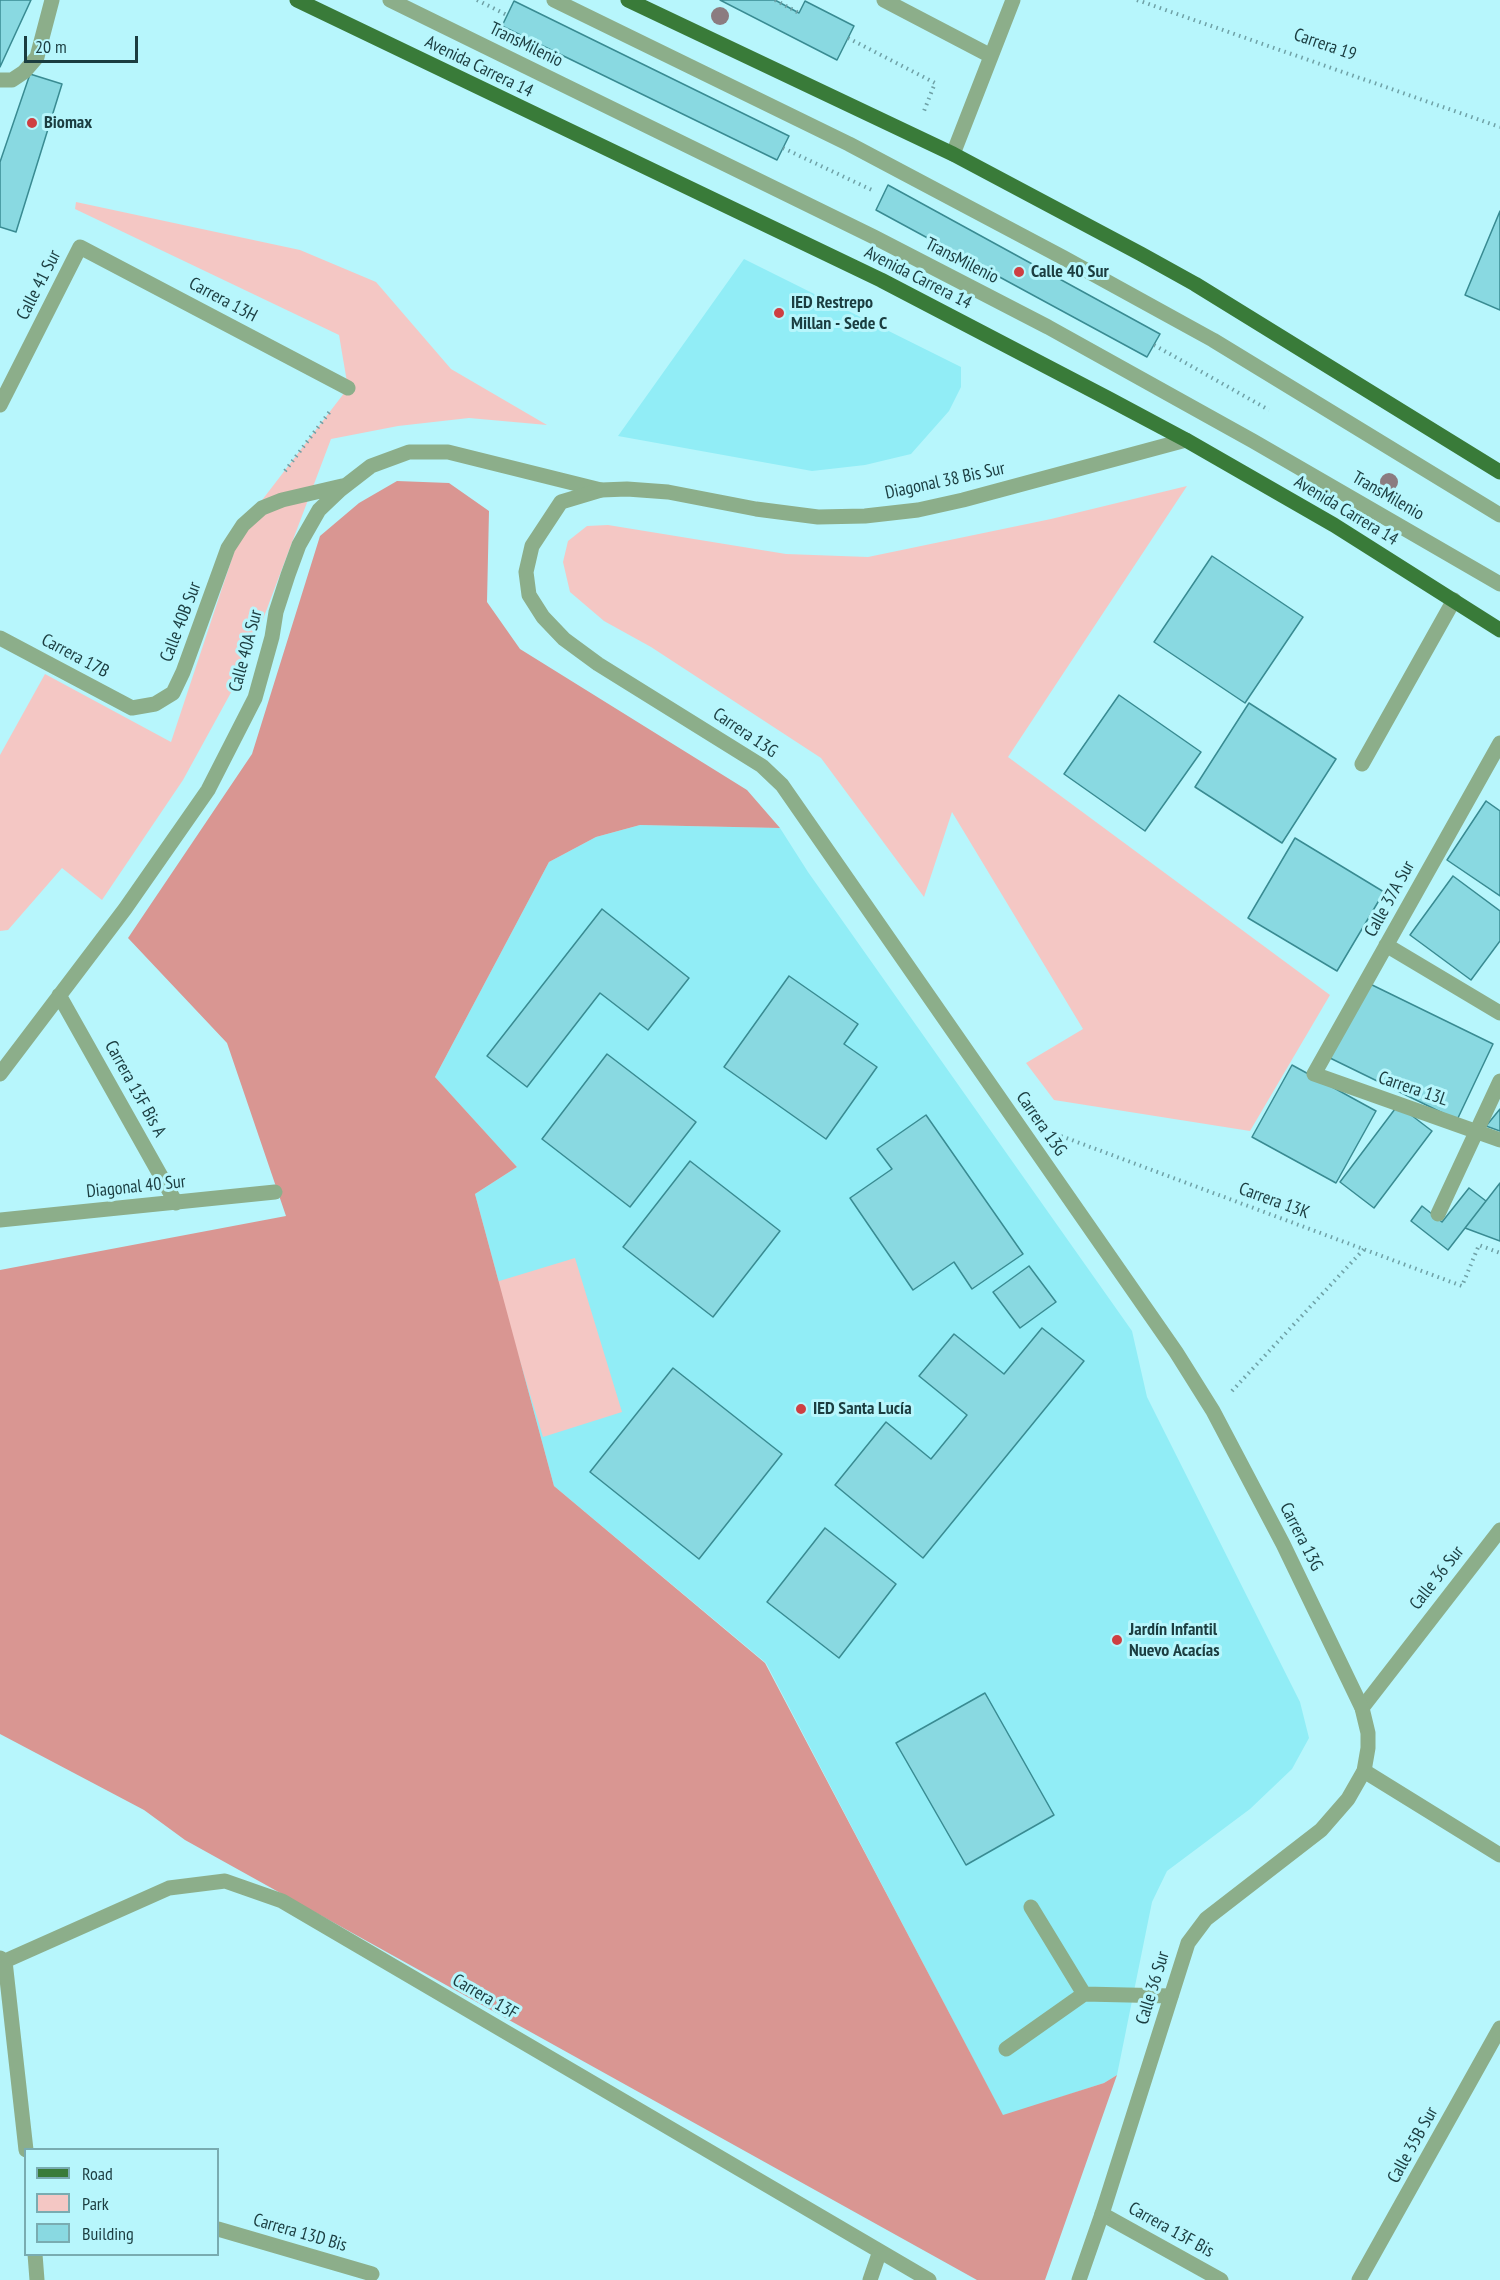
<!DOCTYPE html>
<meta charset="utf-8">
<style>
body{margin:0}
#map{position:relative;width:1500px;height:2280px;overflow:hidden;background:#b7f6fc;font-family:"PT Sans Narrow",sans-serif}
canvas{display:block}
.legend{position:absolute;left:24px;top:2148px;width:195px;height:108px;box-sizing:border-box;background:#b7f6fc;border:2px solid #79acb1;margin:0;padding:8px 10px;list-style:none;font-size:18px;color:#1b3d40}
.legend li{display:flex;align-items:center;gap:12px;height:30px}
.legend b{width:30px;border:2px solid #79acb1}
.scale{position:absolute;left:24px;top:36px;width:114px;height:27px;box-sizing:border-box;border:3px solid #1b3d40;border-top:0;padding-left:8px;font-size:18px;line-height:21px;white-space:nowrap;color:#1b3d40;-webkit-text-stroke:4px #b7f6fc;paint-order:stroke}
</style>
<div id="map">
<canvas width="1500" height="2280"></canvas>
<ul class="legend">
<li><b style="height:8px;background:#397b39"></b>Road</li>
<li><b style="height:16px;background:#f4c7c4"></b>Park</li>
<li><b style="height:16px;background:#89d9e1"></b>Building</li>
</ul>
<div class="scale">20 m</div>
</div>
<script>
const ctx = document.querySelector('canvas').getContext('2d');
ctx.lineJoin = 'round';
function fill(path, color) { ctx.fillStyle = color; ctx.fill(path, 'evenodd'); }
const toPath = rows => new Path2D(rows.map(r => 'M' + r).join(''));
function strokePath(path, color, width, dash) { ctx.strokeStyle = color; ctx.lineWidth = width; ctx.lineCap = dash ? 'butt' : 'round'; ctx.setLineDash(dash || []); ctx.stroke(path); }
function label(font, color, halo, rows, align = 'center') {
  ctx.font = font + ' "PT Sans Narrow",sans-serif'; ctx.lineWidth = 6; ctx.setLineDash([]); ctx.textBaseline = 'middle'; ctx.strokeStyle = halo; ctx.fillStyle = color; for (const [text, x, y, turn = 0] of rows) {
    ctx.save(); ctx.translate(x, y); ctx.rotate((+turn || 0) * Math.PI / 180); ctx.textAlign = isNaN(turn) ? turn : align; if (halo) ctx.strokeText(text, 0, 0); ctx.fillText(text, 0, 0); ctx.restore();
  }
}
const built = toPath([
 [744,259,961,367,961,387,949,411,911,454,865,465,812,471,618,436],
 [640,825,780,828,808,872,1132,1331,1147,1397,1300,1702,1309,1738,1292,1769,1250,1809,1167,1871,1152,1902,1117,2075,1104,2083,1003,2116,766,1663,554,1486,475,1194,517,1167,435,1077,549,862,596,837]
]);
const green = toPath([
 [76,202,300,250,376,282,451,369,547,425,469,418,398,426,331,439,245,667,183,780,102,900,62,868,8,930,0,931,0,755,45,674,171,742,243,525,348,388,339,335,75,209],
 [1187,486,1008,757,1330,995,1250,1131,1054,1100,1026,1063,1083,1029,952,812,924,897,821,758,651,647,604,621,570,592,563,562,568,541,587,526,608,525,786,554,868,557,1051,519],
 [575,1258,622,1412,543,1437,496,1282]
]);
const forest = toPath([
 [397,481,449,483,489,511,487,602,520,649,747,790,780,828,640,825,596,837,549,862,435,1077,517,1167,475,1194,554,1486,765,1663,1003,2115,1104,2083,1117,2075,1045,2280,977,2280,185,1840,144,1810,0,1734,0,1270,286,1216,227,1043,128,938,252,754,320,536,359,503]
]);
const building = toPath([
 [0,0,31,0,0,67,0,0],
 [720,0,775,0,799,13,805,1,854,26,837,60,720,0],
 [514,1,789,136,777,160,502,26,514,1],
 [30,74,62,84,16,232,0,227,0,162,30,74],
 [888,185,1160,334,1147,357,876,210,888,185],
 [1500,211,1500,310,1465,295,1500,211],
 [1212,556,1303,617,1245,703,1154,642,1212,556],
 [1119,695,1201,752,1145,831,1064,774,1119,695],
 [1249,703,1336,759,1282,843,1195,787,1249,703],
 [1486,801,1500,811,1500,896,1447,860,1486,801],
 [1295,838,1384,892,1337,971,1248,918,1295,838],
 [1453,876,1500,911,1500,941,1471,980,1410,935,1453,876],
 [602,909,689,978,648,1030,600,993,527,1087,487,1056,602,909],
 [789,976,858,1024,844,1044,877,1067,826,1139,724,1067,789,976],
 [1366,982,1493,1044,1457,1120,1330,1058,1366,982],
 [607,1054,696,1122,630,1207,542,1139,607,1054],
 [1292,1065,1376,1111,1336,1183,1252,1137,1292,1065],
 [1398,1105,1432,1131,1374,1208,1340,1182,1398,1105],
 [1500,1109,1500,1131,1486,1126,1500,1109],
 [926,1115,1023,1254,972,1289,954,1262,913,1290,850,1198,892,1169,877,1149,926,1115],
 [690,1161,780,1231,713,1317,623,1247,690,1161],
 [1500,1183,1500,1241,1465,1228,1500,1183],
 [1469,1188,1486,1201,1448,1250,1411,1221,1422,1206,1442,1222,1469,1188],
 [1029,1266,1056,1302,1020,1328,993,1292,1029,1266],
 [1042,1328,1084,1361,923,1558,835,1485,886,1422,931,1459,967,1415,919,1376,954,1334,1004,1374,1042,1328],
 [673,1368,782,1454,699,1559,590,1472,673,1368],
 [825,1528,896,1584,839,1658,767,1602,825,1528],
 [985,1693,1054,1815,966,1865,896,1743,985,1693]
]);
const path = toPath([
 [477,0,507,15],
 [775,0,799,13],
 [1137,0,1500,127],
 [848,38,935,83,924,111],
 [783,148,874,191],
 [1154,345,1269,410],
 [285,471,331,410],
 [1061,1136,1462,1286,1479,1245,1500,1253],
 [1232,1391,1364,1249]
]);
const service = toPath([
 [390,0,874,237,1048,327,1253,441,1500,584],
 [554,0,849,144,1064,258,1213,340,1500,515],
 [0,80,12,80,24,72,37,57,52,0],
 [1362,764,1454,600],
 [1031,1907,1084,1994,1171,1996],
 [1006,2049,1084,1994]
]);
const minor = toPath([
 [884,0,991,56],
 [953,154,1013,0],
 [0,405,80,247,348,388],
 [0,638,132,708,155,704,173,693,183,672,228,548,243,525,262,508,282,500,342,486],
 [1500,743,1314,1074,1500,1140],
 [1386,945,1500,1013],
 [59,995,176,1203],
 [0,1074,125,909,208,790,255,698,272,637,276,612,288,575,299,545,319,510,340,490,371,466,409,452,448,452,601,490],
 [1438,1214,1500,1081],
 [0,1220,275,1192],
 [1362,1708,1500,1530],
 [1364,1771,1500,1855],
 [0,1958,5,1961,169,1888,225,1881,282,1901,929,2280],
 [5,1961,26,2150],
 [1102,2214,1221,2280],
 [218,2229,372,2274],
 [35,2254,37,2280],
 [870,2280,880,2251],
 [1359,2280,1500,2028]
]);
const tertiary = toPath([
 [1079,2280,1102,2214,1188,1943,1206,1919,1321,1830,1348,1799,1364,1771,1368,1748,1368,1733,1362,1708,1283,1544,1213,1411,1176,1352,782,785,762,766,598,664,564,639,543,617,529,595,526,572,532,546,561,502,601,490,627,489,668,492,756,509,818,517,865,516,918,510,963,500,1186,440]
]);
const primary = toPath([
 [297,0,881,280,1109,399,1186,440,1334,525,1500,630],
 [628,0,953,154,1141,254,1195,284,1500,472]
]);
const trees = [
 [720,16],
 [1389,482]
];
const markers = [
 [32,123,6,"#ce3f42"],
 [1019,272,6,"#ce3f42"],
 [779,313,6,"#ce3f42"],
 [801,1409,6,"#ce3f42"],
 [1117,1640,6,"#ce3f42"]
];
const streetNames = [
 ["TransMilenio",526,45,26],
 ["Carrera 19",1325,45,19],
 ["Avenida Carrera 14",479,67,26],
 ["TransMilenio",962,261,27],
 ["Avenida Carrera 14",918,278,27],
 ["Calle 41 Sur",39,285,-63],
 ["Carrera 13H",223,300,28],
 ["Diagonal 38 Bis Sur",945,481,-12],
 ["TransMilenio",1388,496,30],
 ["Avenida Carrera 14",1346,511,31],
 ["Calle 40B Sur",181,622,-69],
 ["Calle 40A Sur",246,651,-75],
 ["Carrera 17B",75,656,28],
 ["Carrera 13G",745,733,34],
 ["Calle 37A Sur",1390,899,-61],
 ["Carrera 13F Bis A",135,1089,61],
 ["Carrera 13L",1413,1089,19],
 ["Carrera 13G",1041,1124,55],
 ["Diagonal 40 Sur",136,1187,-6],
 ["Carrera 13K",1274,1201,20],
 ["Carrera 13G",1301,1537,63],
 ["Calle 36 Sur",1437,1578,-52],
 ["Calle 36 Sur",1153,1988,-73],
 ["Carrera 13F",485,1997,30],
 ["Calle 35B Sur",1413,2145,-61],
 ["Carrera 13F Bis",1171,2230,29],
 ["Carrera 13D Bis",300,2233,16]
];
const poiNames = [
 ["Biomax",44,123],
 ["Calle 40 Sur",1031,272],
 ["IED Restrepo",791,303],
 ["Millan - Sede C",791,324],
 ["IED Santa Lucía",813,1409],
 ["Jardín Infantil",1129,1630],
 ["Nuevo Acacías",1129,1651]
];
fill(built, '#91edf6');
fill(green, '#f4c7c4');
fill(forest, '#d99692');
fill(building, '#89d9e1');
strokePath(building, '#398b92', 1.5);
strokePath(path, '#6fa1a6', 4, [1.5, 4.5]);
strokePath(service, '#8cae8a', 15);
strokePath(minor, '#8cae8a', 15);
strokePath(tertiary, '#8cae8a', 15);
strokePath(primary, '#397b39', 15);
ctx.fillStyle = '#8b7c80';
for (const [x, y] of trees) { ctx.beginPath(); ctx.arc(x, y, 9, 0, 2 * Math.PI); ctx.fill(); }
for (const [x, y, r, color] of markers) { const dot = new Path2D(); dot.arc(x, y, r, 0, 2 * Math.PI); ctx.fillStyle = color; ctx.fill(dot); strokePath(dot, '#b7f6fc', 2); }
label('18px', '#1b3d40', '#b7f6fc', streetNames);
label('bold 18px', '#1b3d40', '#b7f6fc', poiNames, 'left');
</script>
